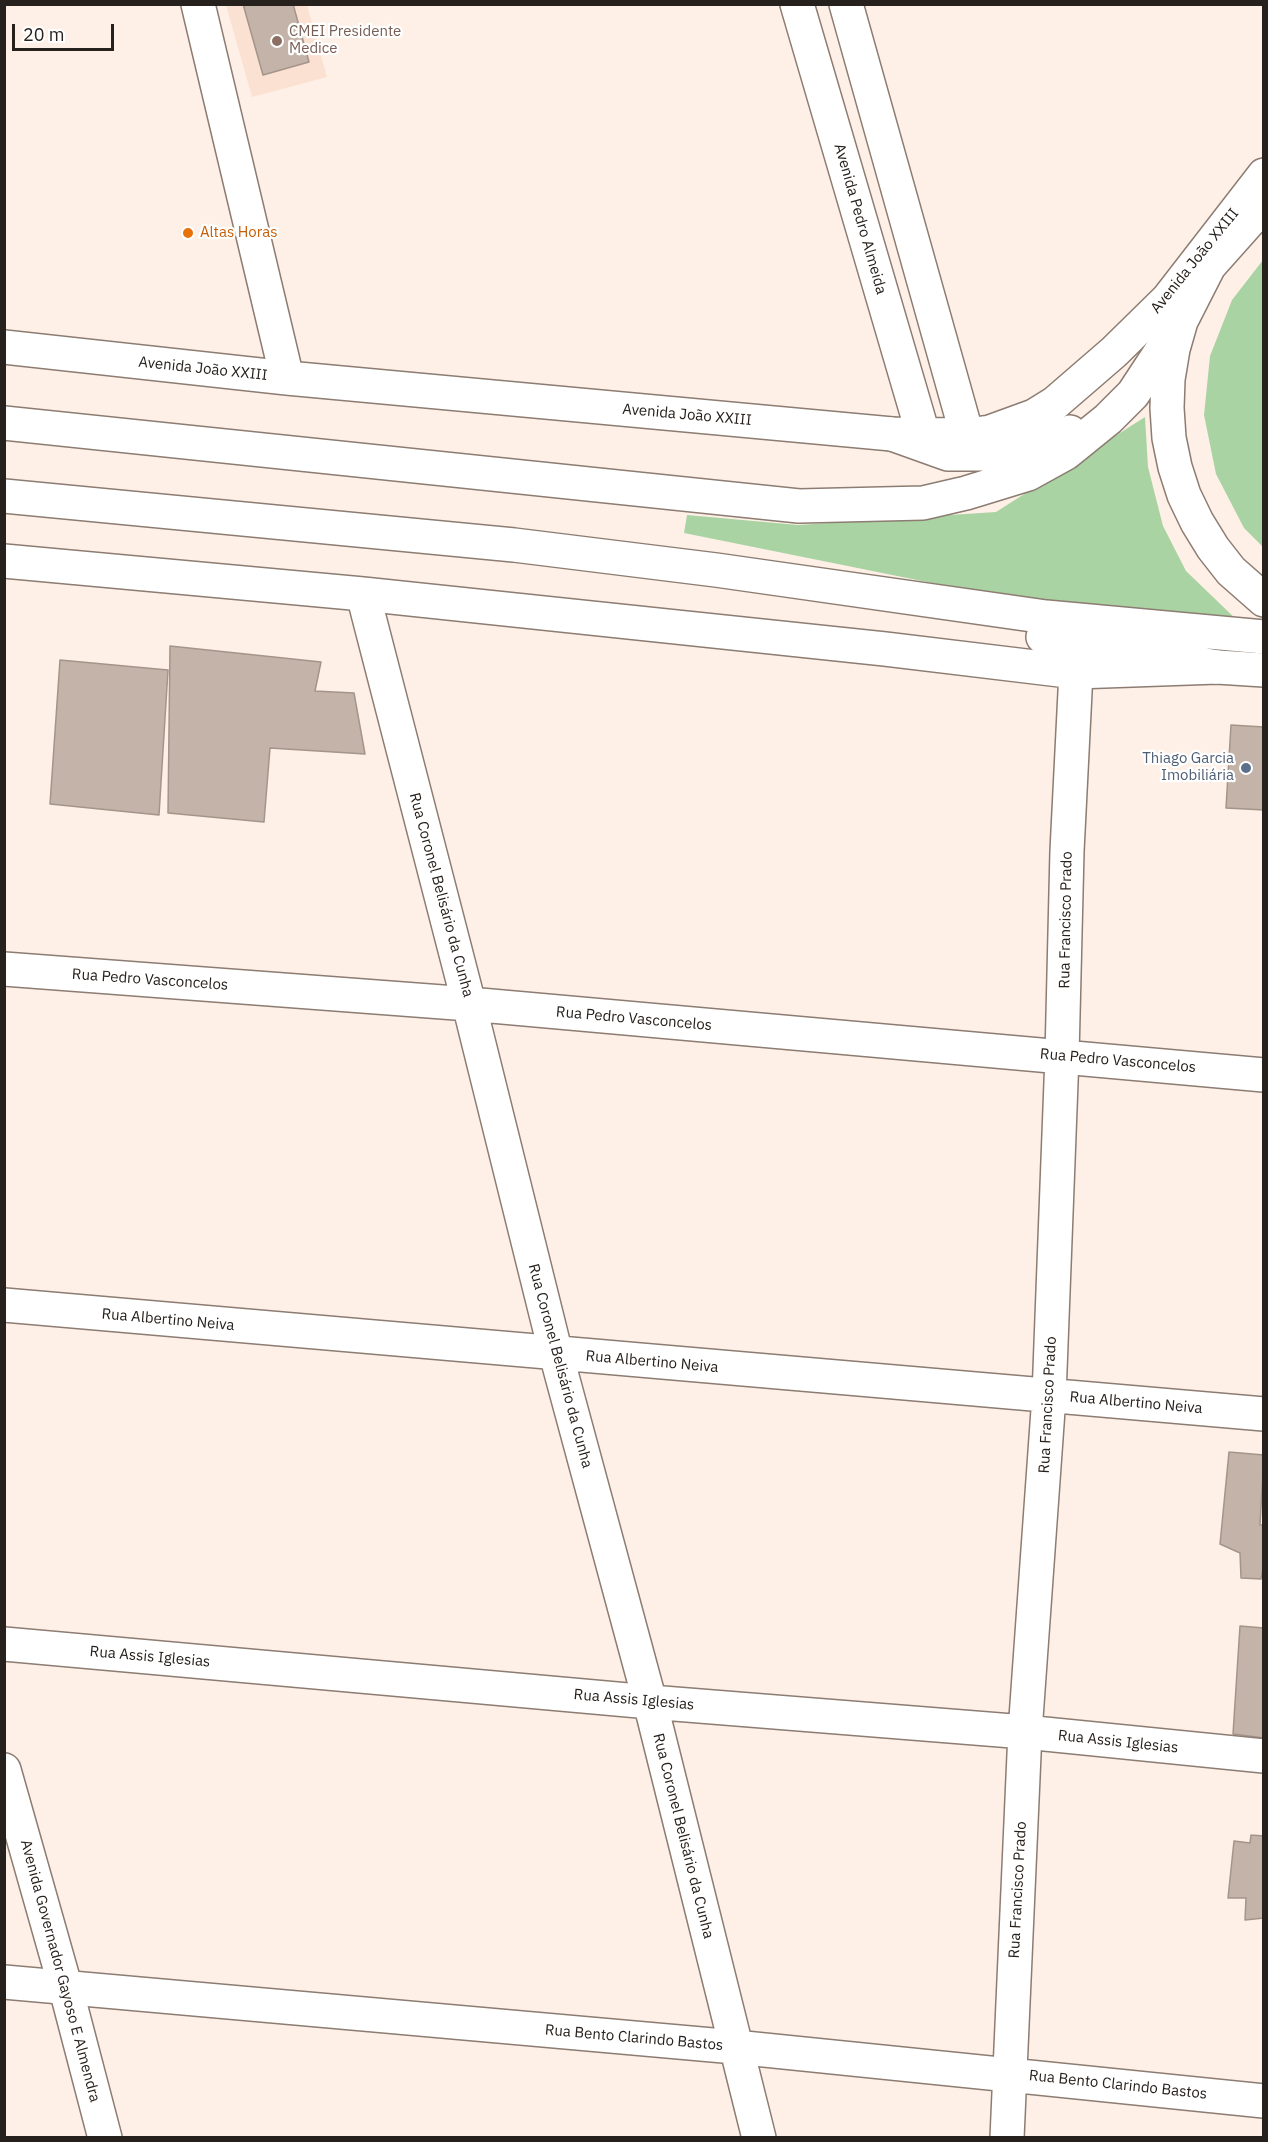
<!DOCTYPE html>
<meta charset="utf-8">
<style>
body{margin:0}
#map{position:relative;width:1268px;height:2142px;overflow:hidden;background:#fef0e6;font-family:"IBM Plex Sans",sans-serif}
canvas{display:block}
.frame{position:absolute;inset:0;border:6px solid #27211d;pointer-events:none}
.scale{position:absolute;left:12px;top:24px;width:102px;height:27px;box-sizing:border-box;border:3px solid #27211d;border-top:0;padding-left:8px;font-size:18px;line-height:21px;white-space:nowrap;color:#27211d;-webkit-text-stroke:4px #fff;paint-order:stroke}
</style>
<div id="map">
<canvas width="1268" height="2142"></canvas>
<div class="frame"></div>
<div class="scale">20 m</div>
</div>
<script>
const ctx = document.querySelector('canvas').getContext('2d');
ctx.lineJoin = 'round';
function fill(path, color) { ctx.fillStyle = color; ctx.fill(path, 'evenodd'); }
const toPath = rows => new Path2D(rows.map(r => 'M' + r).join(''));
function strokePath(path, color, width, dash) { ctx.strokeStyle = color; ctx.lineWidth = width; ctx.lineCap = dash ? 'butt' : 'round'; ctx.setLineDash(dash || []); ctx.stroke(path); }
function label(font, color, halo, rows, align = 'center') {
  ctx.font = font + ' "IBM Plex Sans",sans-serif'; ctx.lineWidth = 4.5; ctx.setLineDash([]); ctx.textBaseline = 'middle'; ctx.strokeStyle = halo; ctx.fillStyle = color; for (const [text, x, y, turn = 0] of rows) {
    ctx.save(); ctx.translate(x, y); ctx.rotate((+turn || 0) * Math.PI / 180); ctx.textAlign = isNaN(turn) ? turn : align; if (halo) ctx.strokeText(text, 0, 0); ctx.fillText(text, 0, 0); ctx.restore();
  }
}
const built = toPath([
 [226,5,307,5,327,77,252,97]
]);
const green = toPath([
 [1263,260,1263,547,1244,528,1216,474,1204,415,1210,356,1232,300],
 [1145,417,1148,467,1163,526,1186,571,1239,622,1051,607,684,533,687,515,798,525,996,512]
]);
const building = toPath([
 [243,4,293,4,309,62,263,75,243,4],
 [170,646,321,662,315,691,354,693,365,754,270,748,264,822,168,813,170,646],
 [60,660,168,670,159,815,50,804,60,660],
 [1231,725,1264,727,1264,810,1226,808,1231,725],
 [1229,1452,1264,1455,1260,1525,1264,1525,1264,1563,1261,1579,1241,1578,1240,1553,1220,1544,1229,1452],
 [1240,1626,1264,1628,1264,1738,1233,1734,1240,1626],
 [1251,1835,1264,1836,1264,1918,1245,1920,1246,1898,1228,1898,1234,1841,1250,1843,1251,1835]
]);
const minor = toPath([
 [198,4,287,378],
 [797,4,923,434],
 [846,4,967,435],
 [4,347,287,378,892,434,967,435,990,432,1034,416,1055,403,1114,352,1168,299,1264,175],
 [4,561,363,594,885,649,1076,672,1217,667,1264,670],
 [363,594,469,1004,556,1354,650,1702,759,2138],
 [4,969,469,1004,1264,1075],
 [4,1305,1264,1414],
 [4,1644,650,1702,1025,1732,1264,1756],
 [4,1982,735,2047,1264,2101],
 [1007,2138,1025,1732,1049,1396,1062,1056,1067,851,1076,672]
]);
const major = toPath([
 [1264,210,1250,220,1209,266,1181,321,1173,349,1168,379,1167,408,1169,438,1175,467,1184,495,1197,522,1213,548,1231,571,1264,600],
 [4,423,799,506,923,503,966,493,1028,474,1066,453,1108,419,1133,394,1181,321],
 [892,434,948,454,995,454,1031,447,1070,432],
 [4,496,514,545,716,570,1046,617,1264,637],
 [1043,637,1217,667],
 [4,1770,66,1989,105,2138]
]);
const markers = [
 [277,41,6,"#8d6e63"],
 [188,233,6,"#e8710a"],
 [1246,768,6,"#5c6f8a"]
];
const educationNames = [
 ["CMEI Presidente",289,32],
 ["Medice",289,49]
];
const streetNames = [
 ["Avenida Pedro Almeida",860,219,74],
 ["Avenida João XXIII",1195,261,-51],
 ["Avenida João XXIII",203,369,6],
 ["Avenida João XXIII",687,415,5],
 ["Rua Coronel Belisário da Cunha",441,895,75],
 ["Rua Francisco Prado",1066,920,-89],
 ["Rua Pedro Vasconcelos",150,980,4],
 ["Rua Pedro Vasconcelos",634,1019,5],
 ["Rua Pedro Vasconcelos",1118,1061,5],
 ["Rua Albertino Neiva",168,1320,5],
 ["Rua Albertino Neiva",652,1362,5],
 ["Rua Coronel Belisário da Cunha",560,1366,75],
 ["Rua Albertino Neiva",1136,1403,5],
 ["Rua Francisco Prado",1048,1405,-87],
 ["Rua Assis Iglesias",150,1657,5],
 ["Rua Assis Iglesias",634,1700,5],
 ["Rua Assis Iglesias",1118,1742,6],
 ["Rua Coronel Belisário da Cunha",683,1836,76],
 ["Rua Francisco Prado",1018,1890,-87],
 ["Avenida Governador Gayoso E Almendra",60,1971,75],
 ["Rua Bento Clarindo Bastos",634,2038,5],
 ["Rua Bento Clarindo Bastos",1118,2085,6]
];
const foodNames = [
 ["Altas Horas",200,233]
];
const serviceNames = [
 ["Thiago Garcia",1234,759],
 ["Imobiliária",1234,776]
];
fill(built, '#fae1d1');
fill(green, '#a9d3a3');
fill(building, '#c4b3a8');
strokePath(building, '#a59489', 1.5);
strokePath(minor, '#8c7c72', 36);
strokePath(major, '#8c7c72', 36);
strokePath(minor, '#fff', 33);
strokePath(major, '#fff', 33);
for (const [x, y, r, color] of markers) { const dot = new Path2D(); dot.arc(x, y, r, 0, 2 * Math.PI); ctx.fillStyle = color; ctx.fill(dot); strokePath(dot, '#fff', 2); }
label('15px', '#785e54', '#fff', educationNames, 'left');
label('15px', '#27211d', '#fff', streetNames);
label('15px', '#c56008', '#fff', foodNames, 'left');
label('15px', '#4e5e75', '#fff', serviceNames, 'right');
</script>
